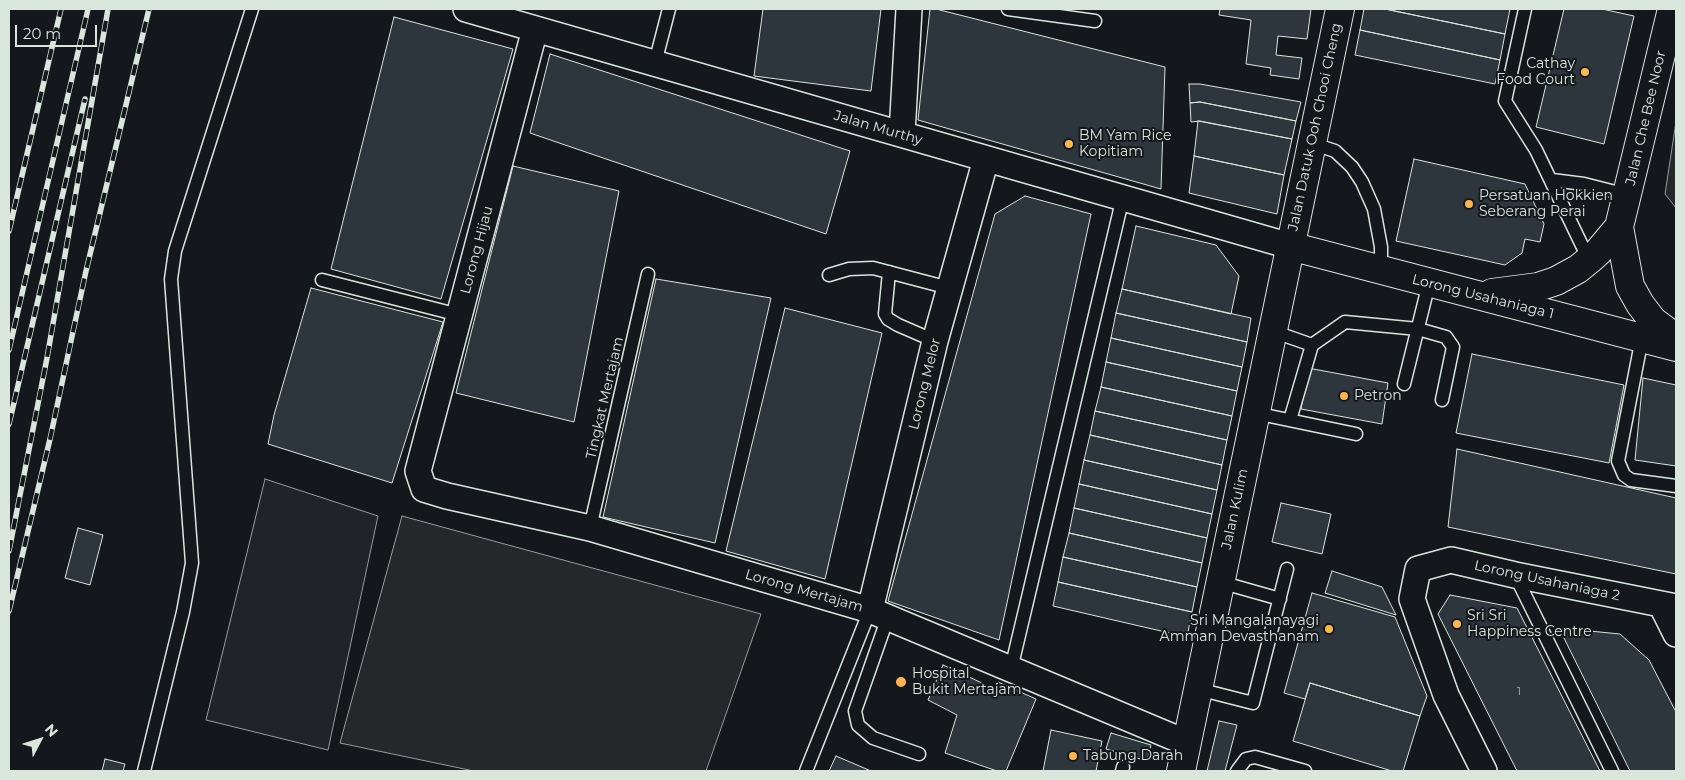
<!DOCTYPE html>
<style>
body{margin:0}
#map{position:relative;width:1685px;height:780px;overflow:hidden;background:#14181c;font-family:Montserrat,sans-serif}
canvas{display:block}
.frame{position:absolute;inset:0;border:10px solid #d8e6dc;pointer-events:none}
.north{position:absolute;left:15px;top:715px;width:50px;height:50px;-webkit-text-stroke:4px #14181c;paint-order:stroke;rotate:50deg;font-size:14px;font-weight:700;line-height:20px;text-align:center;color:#d8e6dc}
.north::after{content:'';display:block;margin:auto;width:18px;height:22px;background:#d8e6dc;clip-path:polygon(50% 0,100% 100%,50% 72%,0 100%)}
.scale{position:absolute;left:15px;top:25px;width:82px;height:22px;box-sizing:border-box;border:2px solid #d8e6dc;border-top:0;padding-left:6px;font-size:15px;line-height:18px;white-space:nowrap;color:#d8e6dc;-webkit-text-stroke:4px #14181c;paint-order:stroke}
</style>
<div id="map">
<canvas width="1685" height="780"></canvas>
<div class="frame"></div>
<div class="north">N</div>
<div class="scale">20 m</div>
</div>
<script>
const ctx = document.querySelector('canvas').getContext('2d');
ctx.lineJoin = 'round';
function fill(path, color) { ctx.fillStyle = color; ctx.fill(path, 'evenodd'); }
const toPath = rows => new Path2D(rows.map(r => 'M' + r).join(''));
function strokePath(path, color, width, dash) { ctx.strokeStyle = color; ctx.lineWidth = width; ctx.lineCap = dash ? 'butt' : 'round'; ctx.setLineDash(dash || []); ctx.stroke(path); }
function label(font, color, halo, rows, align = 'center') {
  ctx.font = font + ' Montserrat,sans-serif'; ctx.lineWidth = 4; ctx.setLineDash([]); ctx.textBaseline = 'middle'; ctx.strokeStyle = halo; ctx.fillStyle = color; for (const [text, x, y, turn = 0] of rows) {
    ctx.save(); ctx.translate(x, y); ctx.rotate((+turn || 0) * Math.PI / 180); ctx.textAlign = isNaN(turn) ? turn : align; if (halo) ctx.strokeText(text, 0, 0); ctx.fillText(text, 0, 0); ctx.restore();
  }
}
const green = toPath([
 [265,479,378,516,328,750,206,720,265,479]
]);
const parking = toPath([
 [1676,122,1676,208,1665,194,1676,122],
 [402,516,761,614,706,771,474,771,340,743,402,516]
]);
const building = toPath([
 [763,9,881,9,871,91,754,76,763,9],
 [930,9,936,9,1165,67,1161,189,918,120,930,9],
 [1220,9,1311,9,1307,39,1278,36,1276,55,1302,58,1299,79,1270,75,1271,68,1246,64,1251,20,1219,15,1220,9],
 [1364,9,1385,9,1505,34,1500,60,1360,30,1364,9],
 [1385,9,1510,9,1505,34,1385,9],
 [1564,9,1602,9,1634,16,1604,144,1536,127,1564,9],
 [394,17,513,49,441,299,331,269,394,17],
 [1360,30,1500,60,1495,84,1355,55,1360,30],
 [550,54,850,151,826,234,530,133,550,54],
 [1189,84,1200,84,1301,102,1296,121,1200,102,1190,103,1189,84],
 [1200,102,1296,121,1292,139,1200,121,1191,122,1190,103,1200,102],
 [1198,121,1292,139,1284,175,1194,156,1198,121],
 [1194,156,1284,175,1277,214,1189,193,1194,156],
 [1414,159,1525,184,1544,224,1540,242,1525,239,1522,253,1505,265,1396,241,1414,159],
 [513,166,619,191,574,422,456,393,513,166],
 [1025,196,1091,214,999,640,888,601,995,214,1025,196],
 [1136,226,1216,245,1239,276,1231,314,1122,289,1136,226],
 [656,279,771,298,715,543,603,517,656,279],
 [311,288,443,322,392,483,268,444,274,415,311,288],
 [1122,289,1251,318,1247,342,1116,313,1122,289],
 [785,308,882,333,825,579,726,551,785,308],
 [1116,313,1247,342,1242,367,1111,338,1116,313],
 [1111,338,1242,367,1237,391,1106,362,1111,338],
 [1472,354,1624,385,1609,463,1456,433,1472,354],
 [1106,362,1237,391,1232,416,1101,387,1106,362],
 [1308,368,1388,383,1382,424,1301,409,1308,368],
 [1643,378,1676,385,1676,466,1635,460,1643,378],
 [1101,387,1232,416,1227,440,1095,411,1101,387],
 [1095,411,1227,440,1222,465,1090,435,1095,411],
 [1090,435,1222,465,1217,490,1084,460,1090,435],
 [1457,449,1676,498,1676,574,1448,527,1457,449],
 [1084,460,1217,490,1212,514,1079,484,1084,460],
 [1079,484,1212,514,1207,538,1074,508,1079,484],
 [1281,503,1331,514,1322,554,1272,542,1281,503],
 [1074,508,1207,538,1202,563,1069,533,1074,508],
 [78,528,103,535,90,585,65,578,78,528],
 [1069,533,1202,563,1197,587,1063,557,1069,533],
 [1063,557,1197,587,1192,612,1058,582,1063,557],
 [1332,571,1382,587,1396,615,1325,593,1332,571],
 [1058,582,1192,612,1187,637,1053,606,1058,582],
 [1312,593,1395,617,1427,696,1420,716,1310,683,1305,699,1284,693,1312,593],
 [1450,595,1517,608,1600,771,1517,771,1438,614,1450,595],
 [1559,628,1620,634,1649,660,1676,712,1676,771,1630,771,1559,628],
 [943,665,995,689,998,682,1036,699,1006,771,997,771,945,753,957,715,928,700,943,665],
 [1310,683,1420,716,1403,771,1392,771,1293,741,1310,683],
 [1219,721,1237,725,1225,771,1207,771,1219,721],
 [1051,730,1102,741,1096,771,1043,771,1051,730],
 [1111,733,1151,745,1147,761,1106,749,1111,733],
 [836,756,871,771,829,771,836,756],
 [105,759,125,764,123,771,102,771,105,759]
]);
const service = toPath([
 [1008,9,1095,21],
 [1525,9,1505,101,1536,150,1589,260],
 [655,63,669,9],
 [1311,143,1335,151,1352,167,1362,182,1374,209,1381,247,1381,271],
 [1552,180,1584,184,1627,195],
 [889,272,885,314,888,319,898,325,935,341],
 [829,275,849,269,873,268,949,288],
 [322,280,459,315],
 [1272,331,1312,345],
 [1642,338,1618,461,1624,475,1631,480,1676,486],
 [1404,384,1429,283],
 [1255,413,1356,434],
 [1290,420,1312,345,1345,322,1418,329,1446,337,1453,347,1442,400],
 [590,528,648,274],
 [1515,575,1612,771],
 [1220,582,1280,599],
 [888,617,855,711,858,725,873,738,919,754],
 [1011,669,1123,197],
 [1198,689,1253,703,1287,569],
 [144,771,183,612,192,563,171,279,175,251,252,9],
 [806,771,870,610],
 [1122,771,1123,767],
 [1237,771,1246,759,1255,757,1305,771]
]);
const minor = toPath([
 [466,9,1290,246],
 [535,29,418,471,424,489,447,496,590,528,870,610,1187,743],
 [902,134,909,9],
 [1661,604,1676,634],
 [870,610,935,341,986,159],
 [1484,771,1446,695,1412,599,1418,569,1451,560,1515,575,1676,607]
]);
const primary = toPath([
 [1672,9,1619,227,1630,286,1640,304,1653,321,1676,338],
 [1290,246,1676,347],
 [1492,293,1538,287,1556,281,1578,269,1589,260,1598,252,1619,227],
 [1181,771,1340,9]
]);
const rail = toPath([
 [9,231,61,9],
 [9,350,88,9],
 [9,424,85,99],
 [9,551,47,358,108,9],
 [9,611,50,439,86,271,149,9]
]);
const markers = [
 [1585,72,5,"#ffb74d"],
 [1069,144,5,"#ffb74d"],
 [1469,204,5,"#ffb74d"],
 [1344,396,5,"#ffb74d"],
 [1457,624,5,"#ffb74d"],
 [1329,629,5,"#ffb74d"],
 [901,682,6,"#ffb74d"],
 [1073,756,5,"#ffb74d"]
];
const numberNames = [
 ["1",1519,692]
];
const poiNames = [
 ["Cathay",1575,64,"right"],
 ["Food Court",1575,80,"right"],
 ["BM Yam Rice",1079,136],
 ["Kopitiam",1079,152],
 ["Persatuan Hokkien",1479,196],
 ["Seberang Perai",1479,212],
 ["Petron",1354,396],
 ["Sri Sri",1467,616],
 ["Happiness Centre",1467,632],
 ["Sri Mangalanayagi",1319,621,"right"],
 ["Amman Devasthanam",1319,637,"right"],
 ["Hospital",912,674],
 ["Bukit Mertajam",912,690],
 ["Tabung Darah",1083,756]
];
const streetNames = [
 ["Jalan Che Bee Noor",1646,118,-77],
 ["Jalan Datuk Ooh Chooi Cheng",1315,127,-78],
 ["Jalan Murthy",878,128,16],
 ["Lorong Hijau",477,250,-75],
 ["Lorong Usahaniaga 1",1483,297,14],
 ["Lorong Melor",925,384,-76],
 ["Tingkat Mertajam",605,398,-77],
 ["Jalan Kulim",1235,509,-78],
 ["Lorong Usahaniaga 2",1547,581,12],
 ["Lorong Mertajam",804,591,16]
];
fill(green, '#202428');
strokePath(green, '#939e99', 1);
fill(parking, '#24282b');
strokePath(parking, '#939e99', 1);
fill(building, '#2c363c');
strokePath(building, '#d8e6dc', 1);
strokePath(service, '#d8e6dc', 15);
strokePath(minor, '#d8e6dc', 28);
strokePath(primary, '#d8e6dc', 30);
strokePath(service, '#14181c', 12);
strokePath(minor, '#14181c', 25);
strokePath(primary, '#14181c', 28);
strokePath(rail, '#d8e6dc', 5.5);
strokePath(rail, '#14181c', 4, [11]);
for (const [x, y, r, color] of markers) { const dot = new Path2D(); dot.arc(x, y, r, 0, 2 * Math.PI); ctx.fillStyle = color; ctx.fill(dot); strokePath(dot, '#14181c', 2); }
label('11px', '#adbab4', null, numberNames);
label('14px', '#d8e6dc', '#14181c', poiNames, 'left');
label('14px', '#d8e6dc', '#14181c', streetNames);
</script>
